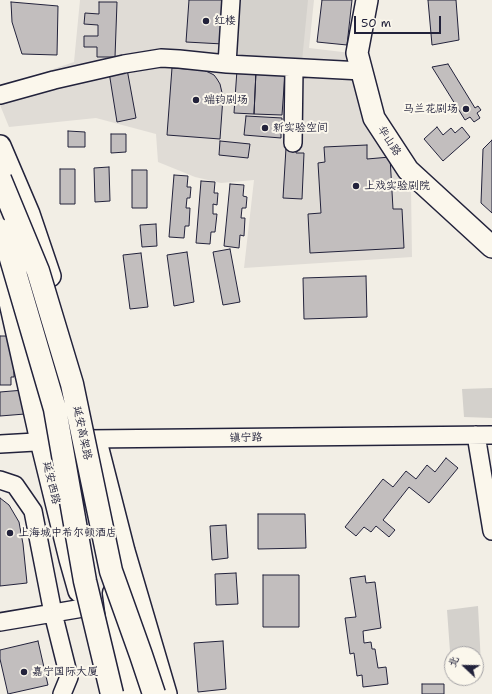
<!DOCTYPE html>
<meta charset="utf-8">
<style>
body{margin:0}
#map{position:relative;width:492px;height:694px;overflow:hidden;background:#f2eee5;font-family:"Shantell Sans","LXGW WenKai TC",sans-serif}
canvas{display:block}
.north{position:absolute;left:444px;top:646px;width:40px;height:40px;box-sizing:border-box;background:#fbf7ec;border:1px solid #a4a2a5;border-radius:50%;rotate:292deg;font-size:11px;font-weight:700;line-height:16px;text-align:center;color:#22223b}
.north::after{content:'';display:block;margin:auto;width:14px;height:18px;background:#22223b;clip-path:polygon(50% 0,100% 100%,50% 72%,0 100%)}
.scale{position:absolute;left:354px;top:16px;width:87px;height:18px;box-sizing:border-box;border:2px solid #22223b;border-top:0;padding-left:5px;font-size:12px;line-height:14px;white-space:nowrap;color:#22223b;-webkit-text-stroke:3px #fbf7ec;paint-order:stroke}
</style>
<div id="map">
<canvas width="492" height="694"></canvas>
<div class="north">北</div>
<div class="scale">50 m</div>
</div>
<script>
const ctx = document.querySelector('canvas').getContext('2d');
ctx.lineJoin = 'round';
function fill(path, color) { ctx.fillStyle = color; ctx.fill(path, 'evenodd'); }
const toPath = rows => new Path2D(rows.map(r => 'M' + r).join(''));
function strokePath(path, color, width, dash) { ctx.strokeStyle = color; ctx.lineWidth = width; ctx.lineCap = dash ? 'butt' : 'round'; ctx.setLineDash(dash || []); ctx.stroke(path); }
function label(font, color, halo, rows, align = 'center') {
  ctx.font = font + ' "Shantell Sans","LXGW WenKai TC",sans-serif'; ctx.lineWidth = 4; ctx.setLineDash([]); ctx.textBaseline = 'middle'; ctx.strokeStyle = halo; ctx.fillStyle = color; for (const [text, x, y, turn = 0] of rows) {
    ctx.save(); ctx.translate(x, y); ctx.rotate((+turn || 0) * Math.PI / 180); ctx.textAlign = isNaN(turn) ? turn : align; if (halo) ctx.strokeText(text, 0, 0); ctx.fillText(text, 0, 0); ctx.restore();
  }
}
const built = toPath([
 [80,0,314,0,309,48,351,53,374,133,411,188,412,257,244,268,254,180,221,183,195,177,158,162,156,134,96,118,9,127,0,105,0,87,74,62]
]);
const green = toPath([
 [236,0,308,0,302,61,233,55],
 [492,388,492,418,464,417,462,389],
 [478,606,481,664,476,664,476,654,452,654,452,665,451,665,447,610]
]);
const building = toPath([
 [189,0,225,0,223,44,186,42,189,0],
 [322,0,352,0,347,45,317,42,322,0],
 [428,0,456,0,459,40,432,45,428,0],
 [11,2,58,6,57,55,22,54,12,22,11,2],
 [99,2,117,2,115,57,97,57,97,47,84,47,84,36,98,36,98,25,84,24,85,13,99,14,99,2],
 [448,64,475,108,478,106,481,110,477,113,480,118,474,122,470,117,465,120,432,67,448,64],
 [172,68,203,70,208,72,214,75,217,79,220,84,223,97,220,139,167,135,172,68],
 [127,69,136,118,117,122,109,72,127,69],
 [237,70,256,71,254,114,234,113,237,70],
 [256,71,285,73,282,115,254,114,256,71],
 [246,116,282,118,282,123,285,125,285,131,281,133,281,138,244,135,246,116],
 [437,127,443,135,451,128,455,133,462,127,470,137,443,161,424,139,437,127],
 [68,131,85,132,85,147,68,147,68,131],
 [111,134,126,134,126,152,111,153,111,134],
 [492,140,492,213,481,203,483,149,492,140],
 [220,141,250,144,248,158,219,155,220,141],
 [367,145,367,159,390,157,393,209,402,209,404,248,310,253,308,214,321,213,318,163,325,162,324,147,367,145],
 [286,148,296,149,296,153,304,153,302,199,283,198,286,148],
 [109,167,110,201,95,202,94,168,109,167],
 [60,169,75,169,75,204,60,204,60,169],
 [132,170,147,170,147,208,132,208,132,170],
 [174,175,188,176,187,187,191,187,190,198,187,198,186,208,190,208,189,226,185,226,184,238,169,237,174,175],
 [201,181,215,182,214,193,218,193,217,205,213,204,213,214,217,214,215,232,211,232,210,244,196,243,201,181],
 [230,184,244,185,243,196,247,197,246,208,242,208,241,218,245,218,244,236,240,235,239,248,224,246,230,184],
 [156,224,157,246,142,247,140,225,156,224],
 [230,249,240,302,223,305,213,252,230,249],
 [187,252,194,302,174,306,167,255,187,252],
 [141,253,148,307,130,309,123,255,141,253],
 [366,276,367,317,304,319,303,278,366,276],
 [0,336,12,336,14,342,14,377,11,377,11,385,0,385,0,336],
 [24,390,25,414,0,416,0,392,24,390],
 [446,458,458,468,429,503,409,487,383,520,395,530,389,537,376,526,371,532,364,527,356,536,345,527,383,479,393,487,406,471,416,479,427,465,435,472,446,458],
 [0,498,9,505,19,522,23,544,27,583,0,586,0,498],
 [258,514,305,514,306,548,258,549,258,514],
 [226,525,228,558,212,560,210,526,226,525],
 [236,573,238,604,216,605,215,574,236,573],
 [263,575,299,575,299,627,263,627,263,575],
 [365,576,366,583,375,582,381,628,363,631,364,643,371,642,372,649,375,649,378,668,386,667,388,684,363,687,362,675,357,676,354,653,350,654,345,618,356,617,350,578,365,576],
 [38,641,48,685,8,694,0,659,0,650,38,641],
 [223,641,226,689,198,692,194,643,223,641],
 [422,684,444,684,444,694,422,694,422,684]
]);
const minor = toPath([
 [227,64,231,0],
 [0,95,54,80,124,64,161,58,179,59,227,64,362,71],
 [293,143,294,68],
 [476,435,492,531],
 [0,444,88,439,492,435],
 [0,480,15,485,33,511,53,613,69,677,62,694],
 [0,622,83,608]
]);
const major = toPath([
 [367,0,357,53,374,118,408,170,492,247],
 [0,146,29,214,50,276],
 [0,272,9,298,16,329,41,441,70,559,79,591],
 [88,439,98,449,124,551,166,694]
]);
const highway = toPath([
 [114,593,122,653,133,694]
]);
const highwayBridge = toPath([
 [0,179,38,271,72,384,111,571,141,655,154,694],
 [0,230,7,245,55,409,85,581,112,694]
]);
const markers = [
 [206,21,4,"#22223b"],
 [196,100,4,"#22223b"],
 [466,109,4,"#22223b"],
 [265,128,4,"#22223b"],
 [356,186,4,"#22223b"],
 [10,533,4,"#22223b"],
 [24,672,4,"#22223b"]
];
const poiNames = [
 ["红楼",214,21],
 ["端钧剧场",204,100],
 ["马兰花剧场",458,109,"right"],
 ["新实验空间",273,128],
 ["上戏实验剧院",364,186],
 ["上海城中希尔顿酒店",18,533],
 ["嘉宁国际大厦",32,672]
];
const streetNames = [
 ["华山路",389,141,57],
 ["延安高架路",82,433,78],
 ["镇宁路",246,438,-1],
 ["延安西路",51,483,77]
];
fill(built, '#e0dcd6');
fill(green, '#d4d1cc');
fill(building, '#c2bebe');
strokePath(building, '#22223b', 1);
strokePath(minor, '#22223b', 20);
strokePath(major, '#22223b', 24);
strokePath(highway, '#22223b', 25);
strokePath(minor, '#fbf7ec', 17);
strokePath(major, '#fbf7ec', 21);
strokePath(highway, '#fbf7ec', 22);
strokePath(highwayBridge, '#22223b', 25, []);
strokePath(highwayBridge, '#fbf7ec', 22);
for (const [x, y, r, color] of markers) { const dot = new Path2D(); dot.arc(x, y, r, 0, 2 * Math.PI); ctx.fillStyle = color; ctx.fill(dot); strokePath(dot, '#fbf7ec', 1.5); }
label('11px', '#22223b', '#fbf7ec', poiNames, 'left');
label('11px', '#22223b', '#fbf7ec', streetNames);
</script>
